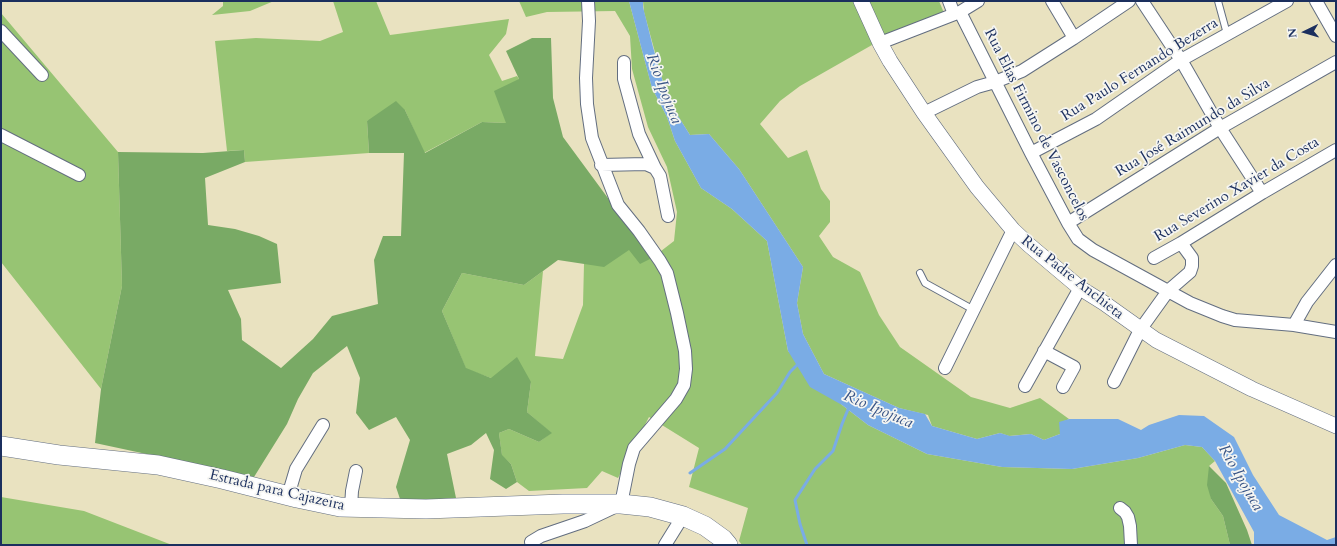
<!DOCTYPE html>
<meta charset="utf-8">
<style>
body{margin:0}
#map{position:relative;width:1337px;height:546px;overflow:hidden;background:#e9e2c0;font-family:Cardo,serif}
canvas{display:block}
.frame{position:absolute;inset:0;border:2px solid #1b2f5e;pointer-events:none}
.north{position:absolute;left:1285px;top:12px;width:40px;height:40px;-webkit-text-stroke:3px #f6f6f2;paint-order:stroke;rotate:265deg;font-size:11px;font-weight:700;line-height:16px;text-align:center;color:#1b2f5e}
.north::after{content:'';display:block;margin:auto;width:14px;height:18px;background:#1b2f5e;clip-path:polygon(50% 0,100% 100%,50% 72%,0 100%)}
</style>
<div id="map">
<canvas width="1337" height="546"></canvas>
<div class="frame"></div>
<div class="north">N</div>
</div>
<script>
const ctx = document.querySelector('canvas').getContext('2d');
ctx.lineJoin = 'round';
function fill(path, color) { ctx.fillStyle = color; ctx.fill(path, 'evenodd'); }
const toPath = rows => new Path2D(rows.map(r => 'M' + r).join(''));
function strokePath(path, color, width, dash) { ctx.strokeStyle = color; ctx.lineWidth = width; ctx.lineCap = dash ? 'butt' : 'round'; ctx.setLineDash(dash || []); ctx.stroke(path); }
function label(font, color, halo, rows, align = 'center') {
  ctx.font = font + ' Cardo,serif'; ctx.lineWidth = 3.5; ctx.setLineDash([]); ctx.textBaseline = 'middle'; ctx.strokeStyle = halo; ctx.fillStyle = color; for (const [text, x, y, turn = 0] of rows) {
    ctx.save(); ctx.translate(x, y); ctx.rotate((+turn || 0) * Math.PI / 180); ctx.textAlign = isNaN(turn) ? turn : align; if (halo) ctx.strokeText(text, 0, 0); ctx.fillText(text, 0, 0); ctx.restore();
  }
}
const green = toPath([
 [223,1,274,1,250,11,212,15,223,6],
 [333,1,376,1,390,35,509,19,506,34,489,55,502,81,517,76,519,79,506,123,482,122,424,153,405,110,367,121,369,153,245,162,244,150,227,151,215,41,256,38,320,41,343,32],
 [519,1,629,1,652,88,667,117,675,141,701,188,732,209,767,241,788,351,842,405,868,425,927,454,1002,467,1072,469,1138,458,1185,445,1202,447,1215,461,1209,466,1211,499,1223,516,1230,545,742,545,739,541,748,508,689,487,699,448,649,417,618,478,602,471,587,488,529,491,517,482,511,464,502,456,499,433,509,429,539,442,551,433,527,412,531,382,491,378,466,369,442,311,462,273,524,285,543,271,535,356,563,359,583,305,584,264,629,249,652,258,674,241,677,212,667,167,648,127,632,69,630,36,615,11,547,12,526,17],
 [643,1,939,1,944,13,886,37,800,86,780,101,760,124,788,158,807,150,821,189,830,201,830,222,819,236,833,257,860,272,879,315,900,347,971,397,1010,408,1040,398,1069,419,1060,423,1060,434,1044,440,1031,434,1009,436,1000,433,977,439,932,426,928,415,899,408,824,374,803,334,797,303,803,267,739,169,709,134,690,135,668,100,644,12],
 [1,13,118,152,122,286,101,389,1,262],
 [1,497,84,511,172,545,1,545]
]);
const forest = toPath([
 [532,38,551,38,553,98,563,137,652,258,640,264,629,250,604,267,558,260,524,285,462,273,442,311,466,368,491,378,517,357,531,382,527,412,552,433,539,442,509,429,499,433,502,455,511,464,517,482,506,489,490,479,494,450,486,433,471,445,447,454,456,498,401,502,396,487,410,440,396,417,369,430,356,413,360,378,347,346,313,373,298,399,287,424,254,477,95,443,101,389,122,286,118,152,203,153,244,150,245,162,205,178,208,225,235,229,259,236,277,244,281,283,228,290,241,319,242,340,281,368,313,339,332,316,378,304,374,260,383,236,401,236,404,153,369,153,367,121,396,101,405,110,425,153,482,122,506,123,494,91,519,79,506,51],
 [1209,466,1226,483,1247,530,1252,545,1230,545,1223,516,1211,499,1207,485]
]);
const water = toPath([
 [629,1,643,1,643,7,653,47,668,100,690,135,709,134,739,169,803,267,797,303,803,334,824,374,899,408,925,414,932,426,977,439,1000,433,1010,436,1031,434,1044,440,1060,434,1059,422,1069,419,1118,419,1141,430,1149,425,1179,415,1204,416,1234,437,1253,475,1279,515,1327,540,1336,537,1336,545,1254,545,1254,532,1215,461,1202,447,1185,445,1138,458,1072,469,1002,467,927,454,868,425,842,405,810,387,788,351,767,241,732,209,701,188,675,141,667,117,652,88]
]);
const stream = toPath([
 [690,473,725,449,777,393,790,372,799,363],
 [807,545,800,524,795,500,815,469,833,451,842,424,849,407]
]);
const service = toPath([
 [1218,1,1227,34],
 [920,273,925,283,974,310]
]);
const minor = toPath([
 [949,1,954,14],
 [1052,1,1074,38],
 [1142,1,1181,60,1220,128,1262,193],
 [1316,1,1336,36],
 [960,12,1031,153,1068,223,1078,239,1093,250,1168,291,1190,303,1222,316,1235,320,1294,325,1336,332],
 [1,31,42,75],
 [880,43,960,12,978,1],
 [624,62,624,79,639,134,655,168],
 [924,113,977,87,995,82,1022,71,1074,38,1129,1],
 [1,135,79,175],
 [1031,153,1096,119,1181,60,1287,1],
 [601,165,646,164,655,168,660,176,668,216],
 [1068,223,1220,128,1336,62],
 [1154,258,1181,243,1262,193,1336,150],
 [1294,325,1307,302,1336,265],
 [1044,351,1074,367,1063,387],
 [945,368,1013,230],
 [1114,382,1140,330,1168,291,1190,272,1192,266,1192,258,1181,243],
 [1025,386,1080,288],
 [288,496,296,469,323,425],
 [351,507,352,491,356,471],
 [1120,508,1125,512,1128,517,1130,526,1131,545],
 [531,542,541,536,585,521,621,504,629,464,634,448,676,399,684,385,686,369,685,351,677,313,667,273,660,261,639,231,618,205,592,138,587,104,586,78,589,21,588,1],
 [665,545,683,516]
]);
const tertiary = toPath([
 [861,1,880,43,890,61,924,113,977,187,1013,230,1029,245,1080,288,1104,303,1156,340,1252,389,1336,426]
]);
const primary = toPath([
 [1,446,59,455,158,465,222,479,297,498,340,507,426,509,563,504,621,504,650,507,683,516,705,526,723,539,728,545]
]);
const streetNames = [
 ["Rua Paulo Fernando Bezerra",1140,70,-32],
 ["Rua Elias Firmino de Vasconcelos",1036,125,63],
 ["Rua José Raimundo da Silva",1193,128,-31],
 ["Rua Severino Xavier da Costa",1237,190,-31],
 ["Rua Padre Anchieta",1072,278,38],
 ["Estrada para Cajazeira",277,491,13]
];
const waterNames = [
 ["Rio Ipojuca",663,89,69],
 ["Rio Ipojuca",878,410,23],
 ["Rio Ipojuca",1240,478,60]
];
fill(green, '#97c473');
fill(forest, '#79aa65');
fill(water, '#7aace5');
strokePath(stream, '#7aace5', 3);
strokePath(service, '#636e80', 8);
strokePath(minor, '#636e80', 14);
strokePath(tertiary, '#636e80', 16);
strokePath(primary, '#636e80', 20);
strokePath(service, '#fff', 6);
strokePath(minor, '#fff', 12);
strokePath(tertiary, '#fff', 15);
strokePath(primary, '#fff', 19);
label('15px', '#1b2f5e', '#f6f6f2', streetNames);
label('italic 16px', '#385486', '#f6f6f2', waterNames);
</script>
